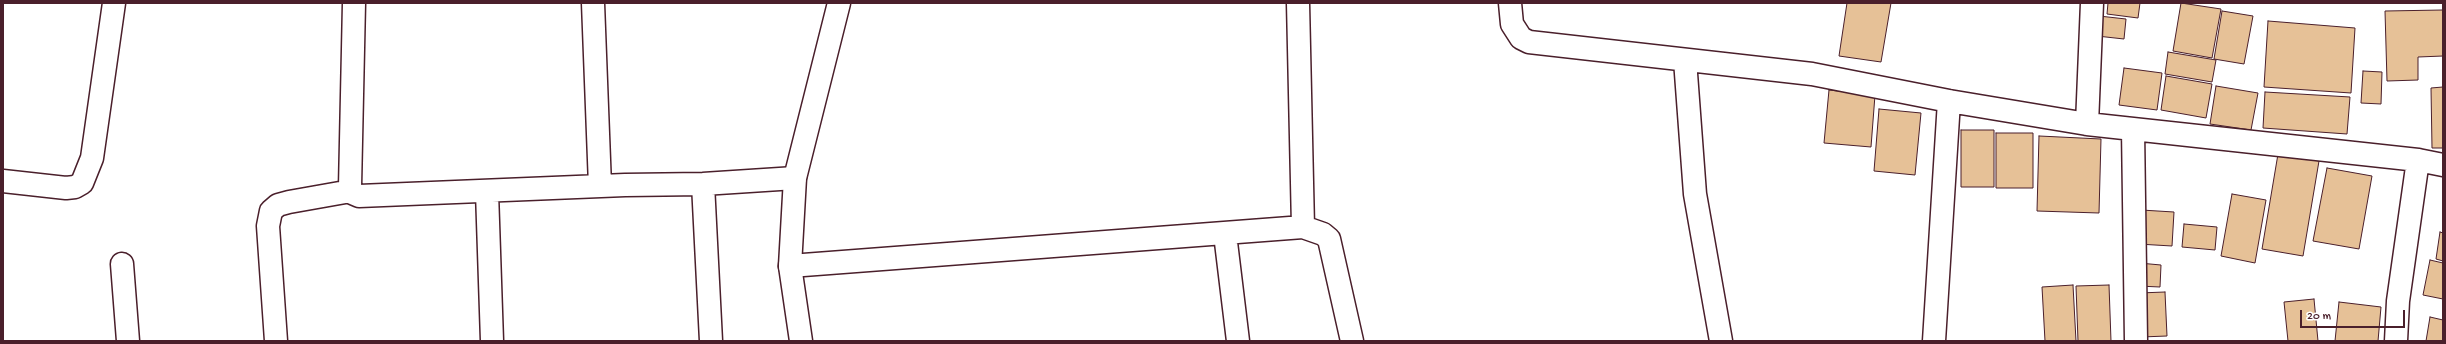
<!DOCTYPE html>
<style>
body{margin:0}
#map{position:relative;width:2446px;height:344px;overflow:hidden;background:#fff;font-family:"Gochi Hand",sans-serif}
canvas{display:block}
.frame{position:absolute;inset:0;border:4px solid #4a1f2b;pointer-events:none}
.scale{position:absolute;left:2300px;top:310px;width:105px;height:18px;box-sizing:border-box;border:2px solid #4a1f2b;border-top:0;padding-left:5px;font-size:12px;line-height:14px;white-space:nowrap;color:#4a1f2b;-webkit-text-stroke:3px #fff;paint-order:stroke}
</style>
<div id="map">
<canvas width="2446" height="344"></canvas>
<div class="frame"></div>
<div class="scale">20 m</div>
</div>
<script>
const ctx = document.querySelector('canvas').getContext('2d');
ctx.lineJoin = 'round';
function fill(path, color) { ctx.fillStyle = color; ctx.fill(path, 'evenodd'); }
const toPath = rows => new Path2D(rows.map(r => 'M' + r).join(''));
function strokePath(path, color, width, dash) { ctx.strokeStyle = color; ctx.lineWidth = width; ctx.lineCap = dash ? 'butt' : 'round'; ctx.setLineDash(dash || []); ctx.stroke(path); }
const building = toPath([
 [1847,3,1891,3,1881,62,1839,56,1847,3],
 [2108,3,2140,3,2138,18,2107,14,2108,3],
 [2181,3,2221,9,2212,58,2173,51,2181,3],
 [2443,10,2443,56,2418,57,2418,80,2387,81,2385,11,2443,10],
 [2222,11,2253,16,2244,64,2214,59,2222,11],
 [2099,16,2126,19,2124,39,2097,36,2099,16],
 [2268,21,2355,28,2351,93,2264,87,2268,21],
 [2168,52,2216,60,2212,82,2165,74,2168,52],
 [2124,68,2162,73,2157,110,2119,105,2124,68],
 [2363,71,2382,72,2381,104,2361,103,2363,71],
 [2166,76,2212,84,2206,118,2161,110,2166,76],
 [2216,86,2258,93,2251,130,2210,124,2216,86],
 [2443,87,2443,148,2432,148,2431,88,2443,87],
 [1829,90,1875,95,1871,147,1824,143,1829,90],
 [2265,92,2350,97,2347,134,2263,128,2265,92],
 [1879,109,1921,113,1915,175,1874,171,1879,109],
 [1961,130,1994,130,1994,187,1961,187,1961,130],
 [1996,133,2033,133,2033,188,1996,188,1996,133],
 [2039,136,2101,139,2099,213,2037,211,2039,136],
 [2278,154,2319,161,2303,256,2262,249,2278,154],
 [2327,168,2372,176,2359,249,2313,241,2327,168],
 [2232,194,2266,200,2255,263,2221,256,2232,194],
 [2141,210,2174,212,2172,246,2138,244,2141,210],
 [2184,224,2217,227,2215,250,2182,247,2184,224],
 [2440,232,2443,233,2443,261,2436,259,2440,232],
 [2430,260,2443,263,2443,299,2423,295,2430,260],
 [2139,263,2161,265,2160,287,2138,286,2139,263],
 [2073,285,2076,341,2045,341,2042,287,2073,285],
 [2109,285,2111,341,2078,341,2076,286,2109,285],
 [2165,292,2167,336,2141,337,2139,293,2165,292],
 [2314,299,2318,341,2288,341,2284,302,2314,299],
 [2339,302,2381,307,2378,341,2335,341,2339,302],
 [2430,317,2443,320,2443,341,2426,341,2430,317]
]);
const minor = toPath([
 [354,3,350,187,352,193,359,196,625,185,703,184,795,178],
 [593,3,600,186],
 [1298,3,1303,227],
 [1510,3,1512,24,1521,38,1529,42,1812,74,1949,101,2087,124,2418,160,2443,165],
 [1685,60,1695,194,1721,341],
 [2087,124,2092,3],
 [2133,129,2136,341],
 [3,181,66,188,75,187,82,183,92,158,114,3],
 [703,184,711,341],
 [487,192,492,341],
 [1225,234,1238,341],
 [122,264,128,341],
 [790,266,1303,227,1323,234,1329,239,1352,341],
 [276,341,268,226,271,211,278,205,289,202,351,191],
 [1934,341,1949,101],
 [2396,341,2398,301,2418,160]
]);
const tertiary = toPath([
 [801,341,790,266,795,178,839,3]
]);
fill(building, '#e6c197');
strokePath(building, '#4a1f2b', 1);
strokePath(minor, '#4a1f2b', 25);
strokePath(tertiary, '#4a1f2b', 25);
strokePath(minor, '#fff', 22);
strokePath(tertiary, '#fff', 22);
</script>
